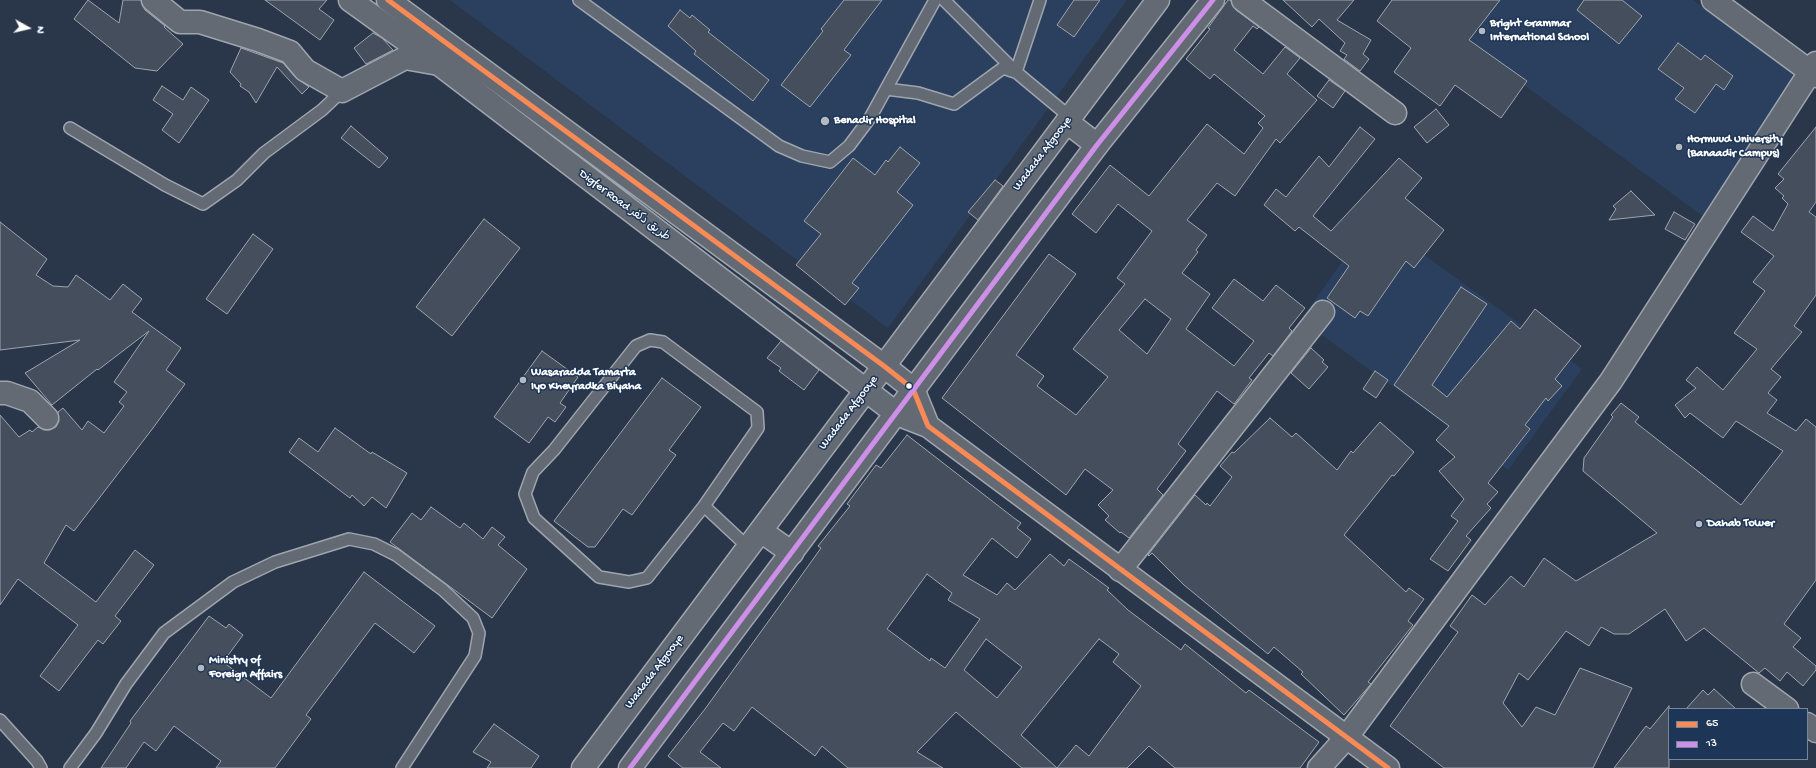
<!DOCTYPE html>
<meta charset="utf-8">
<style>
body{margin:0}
#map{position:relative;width:1816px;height:768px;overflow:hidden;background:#2a374a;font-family:"Gochi Hand",sans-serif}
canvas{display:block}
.legend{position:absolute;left:1668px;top:708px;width:140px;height:52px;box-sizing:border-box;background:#1d3557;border:1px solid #77869a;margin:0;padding:5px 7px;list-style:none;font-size:12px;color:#fff}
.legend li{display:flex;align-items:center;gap:8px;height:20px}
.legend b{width:20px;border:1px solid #77869a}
.north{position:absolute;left:8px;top:8px;width:40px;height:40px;-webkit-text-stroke:3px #1d3557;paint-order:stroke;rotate:98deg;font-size:11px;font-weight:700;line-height:16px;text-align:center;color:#fff}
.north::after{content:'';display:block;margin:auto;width:14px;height:18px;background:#fff;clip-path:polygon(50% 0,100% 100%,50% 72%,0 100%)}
</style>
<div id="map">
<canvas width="1816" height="768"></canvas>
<ul class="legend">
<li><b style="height:5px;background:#f98a56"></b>65</li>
<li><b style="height:5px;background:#ce8fe9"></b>13</li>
</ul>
<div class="north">N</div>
</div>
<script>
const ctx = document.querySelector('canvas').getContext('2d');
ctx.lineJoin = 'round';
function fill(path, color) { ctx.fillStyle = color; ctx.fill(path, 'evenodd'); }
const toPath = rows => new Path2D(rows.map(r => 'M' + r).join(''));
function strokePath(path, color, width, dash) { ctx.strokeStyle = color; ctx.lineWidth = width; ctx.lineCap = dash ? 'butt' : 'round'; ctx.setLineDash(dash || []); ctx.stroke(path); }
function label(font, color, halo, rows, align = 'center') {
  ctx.font = font + ' "Gochi Hand","Playpen Sans Arabic",sans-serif'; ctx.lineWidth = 3; ctx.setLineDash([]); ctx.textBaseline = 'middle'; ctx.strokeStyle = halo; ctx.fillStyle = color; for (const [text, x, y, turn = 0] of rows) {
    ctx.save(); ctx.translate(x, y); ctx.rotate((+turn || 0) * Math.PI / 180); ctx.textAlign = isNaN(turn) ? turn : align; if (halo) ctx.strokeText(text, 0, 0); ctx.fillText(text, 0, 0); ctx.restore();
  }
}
const built = toPath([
 [450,0,1127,0,888,328],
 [1408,0,1693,0,1798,76,1704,217],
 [1373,218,1582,369,1508,470,1301,320]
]);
const building = toPath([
 [88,0,119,23,123,0,141,0,145,10,165,26,164,27,183,44,157,71,135,68,74,19,88,0],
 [265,0,327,0,319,9,334,20,320,40,265,0],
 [844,0,882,0,844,50,851,55,810,107,781,85,823,31,821,29,844,0],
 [1074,0,1100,0,1074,37,1057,25,1074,0],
 [1228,0,1231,0,1236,10,1259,27,1257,29,1253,26,1234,50,1263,74,1285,47,1300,58,1287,74,1317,100,1280,143,1276,139,1235,196,1217,183,1187,220,1207,235,1196,250,1198,252,1182,273,1210,294,1186,329,1234,366,1254,341,1212,308,1234,279,1263,301,1276,285,1305,308,1289,328,1292,331,1273,356,1269,353,1249,378,1252,380,1234,404,1217,391,1178,444,1186,451,1157,489,1163,495,1129,538,1121,532,1120,533,1105,520,1109,516,1098,505,1113,490,1085,469,1066,495,942,398,1049,254,1076,274,1016,355,1044,376,1037,386,1076,415,1108,377,1073,349,1125,284,1117,278,1152,231,1118,204,1096,233,1072,214,1110,165,1149,196,1207,124,1244,154,1263,128,1258,123,1265,116,1214,74,1210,79,1186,59,1210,29,1208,28,1228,0],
 [1145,299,1171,319,1147,354,1119,330,1145,299],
 [1283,0,1354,0,1337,20,1371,40,1363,54,1369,59,1360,71,1344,59,1347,55,1340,51,1345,43,1319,19,1312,27,1283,0],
 [1392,0,1500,0,1469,40,1527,81,1501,118,1455,85,1440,106,1394,72,1411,48,1377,21,1392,0],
 [1584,0,1622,0,1642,16,1619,44,1577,10,1584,0],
 [680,10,690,18,692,15,710,30,708,32,769,80,753,101,694,54,696,51,668,26,680,10],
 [373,33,382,38,393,50,366,64,354,48,373,33],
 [1678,43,1701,60,1705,55,1733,76,1724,90,1716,84,1695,113,1675,99,1684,88,1658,69,1678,43],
 [241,48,283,63,296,78,309,87,302,94,277,67,256,103,249,92,240,86,241,84,230,72,241,48],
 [1329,80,1345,91,1333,108,1317,96,1329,80],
 [162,86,183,100,191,87,209,100,179,143,162,130,173,114,153,100,162,86],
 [1436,109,1449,125,1427,143,1414,127,1436,109],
 [351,126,388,158,379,168,341,138,351,126],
 [1360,127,1375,139,1313,216,1331,231,1399,158,1422,178,1405,198,1444,230,1414,268,1406,261,1368,316,1360,311,1355,318,1327,298,1349,266,1299,227,1295,231,1264,205,1276,189,1286,197,1319,156,1329,167,1360,127],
 [1816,127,1816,202,1809,212,1816,217,1816,295,1794,326,1802,332,1771,369,1781,377,1768,393,1777,400,1767,413,1796,431,1806,419,1816,427,1816,580,1784,624,1801,638,1793,647,1816,666,1816,670,1803,686,1787,672,1780,681,1765,668,1759,673,1704,628,1686,641,1665,609,1629,634,1614,634,1601,627,1589,646,1566,631,1528,680,1519,673,1503,703,1522,727,1536,707,1555,715,1580,668,1632,688,1593,768,1444,768,1390,726,1458,632,1450,626,1472,595,1485,605,1511,576,1524,587,1544,558,1576,581,1657,533,1583,471,1584,458,1613,417,1611,415,1621,403,1639,417,1635,422,1741,505,1783,451,1736,421,1723,438,1690,413,1685,418,1675,405,1696,388,1686,380,1697,367,1723,390,1757,349,1734,333,1765,291,1753,282,1774,256,1741,232,1753,216,1773,231,1788,204,1782,198,1784,196,1775,188,1784,179,1778,174,1816,127],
 [900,147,920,163,897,192,913,205,852,283,859,288,845,305,796,265,821,234,804,221,853,158,875,175,886,160,888,162,900,147],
 [995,180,1003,186,978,220,968,212,995,180],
 [1631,191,1655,215,1609,220,1616,209,1613,206,1631,191],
 [1674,212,1695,224,1685,240,1665,229,1674,212],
 [484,219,520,248,452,336,416,307,484,219],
 [0,222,47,259,36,275,53,286,68,287,76,275,110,300,123,284,142,299,132,312,181,348,166,370,185,384,153,428,74,531,66,525,44,563,96,602,135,550,154,565,115,616,121,621,103,644,98,640,59,691,40,676,78,625,18,579,0,605,0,415,19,437,30,430,32,432,38,427,44,430,50,430,56,427,59,421,58,412,63,408,82,430,88,421,104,433,124,406,119,402,127,392,114,382,149,331,98,370,97,369,52,405,25,373,80,340,0,350,0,222],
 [253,234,273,249,227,314,206,299,253,234],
 [1461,287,1487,304,1432,385,1447,397,1511,321,1520,329,1535,309,1581,346,1555,379,1562,386,1548,401,1546,398,1525,425,1530,429,1488,483,1498,492,1487,504,1491,508,1466,536,1471,540,1448,571,1430,559,1458,521,1451,516,1464,499,1439,471,1455,457,1436,440,1449,426,1394,385,1461,287],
 [781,341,819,370,804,390,779,371,781,368,767,358,781,341],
 [1311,348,1324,360,1322,362,1328,367,1309,389,1291,373,1311,348],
 [542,351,578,377,560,403,566,407,555,422,548,417,529,443,494,417,542,351],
 [1375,371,1388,380,1376,398,1363,389,1375,371],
 [662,378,701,407,669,450,676,455,632,515,623,509,595,547,588,547,554,521,662,378],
 [1270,418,1292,437,1296,433,1337,470,1351,451,1353,453,1380,422,1414,452,1394,476,1392,475,1344,535,1406,592,1409,588,1424,599,1408,621,1413,625,1368,682,1371,684,1364,692,1344,715,1301,674,1303,672,1274,647,1268,654,1184,585,1152,553,1149,556,1148,555,1195,495,1206,505,1207,503,1210,506,1232,477,1220,466,1232,452,1234,453,1270,418],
 [335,428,371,454,372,452,407,473,386,508,372,497,364,506,352,495,350,498,289,452,299,438,318,452,335,428],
 [907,435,1014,518,1021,523,1017,528,1031,539,1017,558,992,538,963,575,997,595,1007,583,1015,590,1050,554,1064,566,1069,559,1109,588,1107,590,1128,610,1181,650,1185,644,1246,693,1249,690,1319,742,1300,768,1175,768,1149,746,1127,768,1022,768,956,712,917,752,943,768,848,768,822,746,815,756,752,707,734,731,723,723,700,752,721,768,683,768,668,756,705,709,786,597,821,548,818,546,850,506,847,504,876,465,881,468,907,435],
 [927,574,952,593,948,600,980,619,945,668,931,658,930,661,887,629,927,574],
 [986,639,1022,667,997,698,964,670,986,639],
 [1099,639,1119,654,1113,662,1141,686,1089,756,1076,745,1057,768,1021,735,1099,639],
 [431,507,460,528,464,523,483,539,492,527,505,537,498,545,527,569,492,618,390,542,412,513,421,520,431,507],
 [364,572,435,626,414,653,375,623,306,715,311,719,275,768,216,768,221,761,174,726,156,751,144,742,126,768,101,768,131,723,130,721,209,616,226,628,229,624,243,635,223,662,271,698,364,572],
 [1714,689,1736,709,1686,709,1703,690,1708,695,1714,689],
 [1669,706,1669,768,1614,768,1646,726,1650,729,1669,706],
 [494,724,539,756,531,768,487,768,491,762,473,752,494,724]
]);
const service = toPath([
 [579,0,779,146,802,156,830,162,849,146,870,118,935,0],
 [944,0,1016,72,1070,117],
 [1016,72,1040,0],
 [886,89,918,93,954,104,1003,68,1015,72],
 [70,128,165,185,203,204,237,180,264,153,322,110,342,91],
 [650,340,663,342,757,412,758,428,704,506,647,578,629,582,599,577,534,518,525,494,533,472,554,450,636,346,650,340],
 [704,506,749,548],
 [0,720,37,761,41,768],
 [70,768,96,733,126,684,164,633,233,582,275,562,349,539,374,544,396,555,443,590,473,618,479,633,475,656,402,768]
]);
const minor = toPath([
 [153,0,180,22,200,22,258,40,290,52,305,70,342,91,405,58,439,64],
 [1243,0,1395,113],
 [1713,0,1816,76],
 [0,393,7,393,30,401,47,418],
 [1120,570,1323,312],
 [1753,684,1787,709],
 [1807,724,1816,731],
 [1319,768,1346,738,1611,381,1816,63]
]);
const tertiary = toPath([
 [350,0,439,64,897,414,928,426],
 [388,0,884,366,913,389,928,426,1388,768]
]);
const primary = toPath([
 [1067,122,1097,145],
 [761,531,792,553]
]);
const trunk = toPath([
 [583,768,1158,0],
 [630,768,1097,145,1213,0]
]);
const bus1 = toPath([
 [388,0,884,366,913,389,928,426,1388,768]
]);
const bus2 = toPath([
 [630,768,1097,145,1213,0]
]);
const markers = [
 [1482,31,4,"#b4b9c0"],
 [825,121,5,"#b4b9c0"],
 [1679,147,4,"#b4b9c0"],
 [523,380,4,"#b4b9c0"],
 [909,386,3.5,"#fff"],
 [1699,524,4,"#b4b9c0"],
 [201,668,4,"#b4b9c0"]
];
const poiNames = [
 ["Bright Grammar",1490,24],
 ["International School",1490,38],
 ["Benadir Hospital",834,121],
 ["Hormuud University",1687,140],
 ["(Banaadir Campus)",1687,154],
 ["Wasaradda Tamarta",531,373],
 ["Iyo Kheyradka Biyaha",531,387],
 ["Dahab Tower",1707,524],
 ["Ministry of",209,661],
 ["Foreign Affairs",209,675]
];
const streetNames = [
 ["Wadada Afgooye",1043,154,-53],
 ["Digfer Road طريق دكفر",624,206,37],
 ["Wadada Afgooye",849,413,-53],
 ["Wadada Afgooye",655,672,-53]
];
fill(built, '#2a405e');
fill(building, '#444e5c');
strokePath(building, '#9fa5ae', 1);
strokePath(service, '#9fa5ae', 14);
strokePath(minor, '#9fa5ae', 25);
strokePath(tertiary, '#9fa5ae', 25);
strokePath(primary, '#9fa5ae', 25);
strokePath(trunk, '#9fa5ae', 25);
strokePath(service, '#636a74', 11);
strokePath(minor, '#636a74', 22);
strokePath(tertiary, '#636a74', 22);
strokePath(primary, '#636a74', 22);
strokePath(trunk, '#636a74', 22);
strokePath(bus1, '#f98a56', 5);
strokePath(bus2, '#ce8fe9', 5);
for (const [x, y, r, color] of markers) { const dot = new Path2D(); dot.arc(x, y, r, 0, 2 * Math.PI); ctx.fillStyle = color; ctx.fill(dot); strokePath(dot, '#1d3557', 1.5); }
label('bold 12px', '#fff', '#1d3557', poiNames, 'left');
label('12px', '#fff', '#1d3557', streetNames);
</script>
